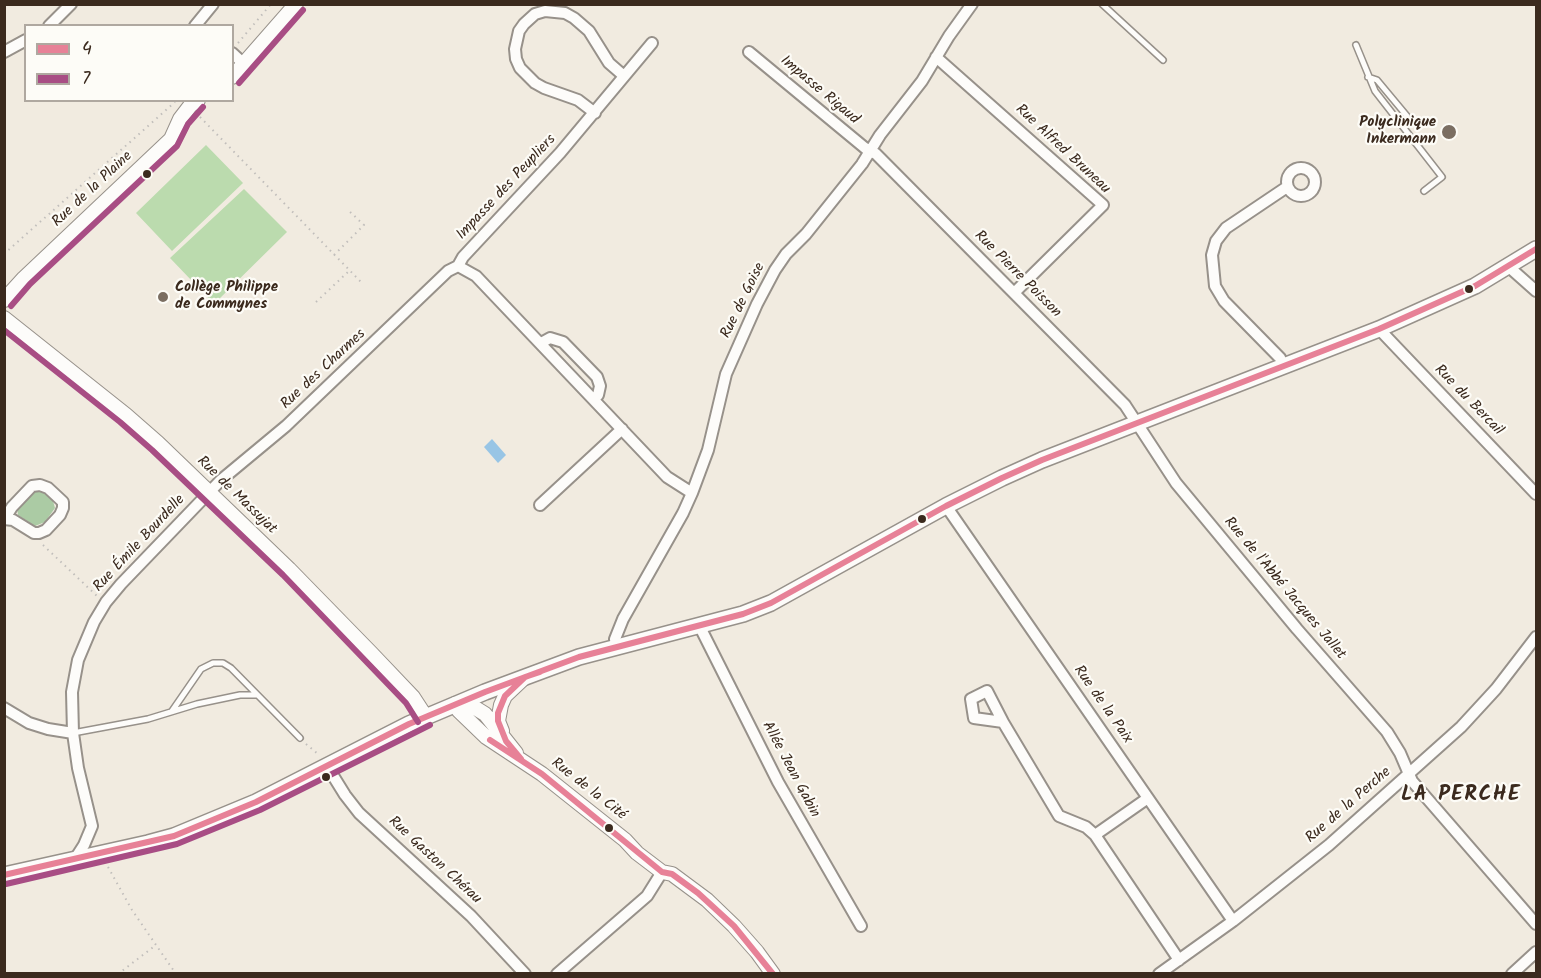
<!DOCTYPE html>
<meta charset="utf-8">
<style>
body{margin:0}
#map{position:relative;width:1541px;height:978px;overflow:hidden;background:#f1ebe0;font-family:Kalam,sans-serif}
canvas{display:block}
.frame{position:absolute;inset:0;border:6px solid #3b2a1e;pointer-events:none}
.legend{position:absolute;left:24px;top:24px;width:210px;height:78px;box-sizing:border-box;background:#fdfcf7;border:2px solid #afa8a0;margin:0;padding:8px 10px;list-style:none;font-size:18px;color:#3b2a1e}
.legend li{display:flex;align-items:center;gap:12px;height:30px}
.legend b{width:30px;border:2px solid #afa8a0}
</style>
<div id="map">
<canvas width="1541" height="978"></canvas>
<div class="frame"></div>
<ul class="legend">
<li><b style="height:8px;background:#e78197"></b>4</li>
<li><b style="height:8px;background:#a84d84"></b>7</li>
</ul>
</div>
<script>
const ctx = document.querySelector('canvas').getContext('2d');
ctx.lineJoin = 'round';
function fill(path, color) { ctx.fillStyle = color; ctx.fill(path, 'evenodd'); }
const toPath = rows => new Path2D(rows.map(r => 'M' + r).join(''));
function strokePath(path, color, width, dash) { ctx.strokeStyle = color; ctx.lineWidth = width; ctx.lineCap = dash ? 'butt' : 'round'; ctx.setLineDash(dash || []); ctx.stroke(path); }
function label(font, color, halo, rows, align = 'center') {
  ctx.font = font + ' Kalam,sans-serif'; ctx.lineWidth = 4.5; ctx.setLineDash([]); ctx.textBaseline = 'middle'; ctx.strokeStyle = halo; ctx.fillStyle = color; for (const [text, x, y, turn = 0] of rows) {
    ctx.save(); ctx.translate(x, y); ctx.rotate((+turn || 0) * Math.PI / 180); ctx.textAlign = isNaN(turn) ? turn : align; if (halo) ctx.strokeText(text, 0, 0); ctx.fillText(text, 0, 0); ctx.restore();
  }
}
const green = toPath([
 [206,145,243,183,172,251,136,213],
 [244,189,287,232,214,304,170,258]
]);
const forest = toPath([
 [39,490,46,491,53,501,55,508,45,522,35,526,18,515,17,508,31,491]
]);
const water = toPath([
 [492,439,506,455,498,463,484,447]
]);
const path = toPath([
 [238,43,271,4],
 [200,117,361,282],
 [4,254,175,102],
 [334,255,364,225,348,210],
 [316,302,349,271],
 [43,545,97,596],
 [306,744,318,754],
 [108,867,132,910,176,974],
 [118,974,156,945]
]);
const service = toPath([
 [1102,4,1163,60],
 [1356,45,1375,91,1442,177,1424,191],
 [1368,77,1377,80,1407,116],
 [172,711,201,669,213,663,223,663,231,668,300,738],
 [73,733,148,719,197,704,240,695,256,695]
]);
const minor = toPath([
 [49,26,71,4],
 [195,26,213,4],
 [652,43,560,153,463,257,458,266,476,276,667,477,692,493],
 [4,52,26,40],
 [749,52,865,148,876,154,1125,405,1176,483,1297,629,1387,732,1400,753,1412,781,1536,924],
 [232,53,245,65],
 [936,57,1103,205,1014,293],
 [595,113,578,100,544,88,535,83,520,68,516,59,515,49,519,31,524,24,535,14,545,11,565,13,574,18,589,31,609,63,624,76],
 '1287 182a14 14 0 1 1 28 0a14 14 0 1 1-28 0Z',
 [1509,267,1536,291],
 [1379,329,1536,494],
 [541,343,550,338,563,342,597,377,600,386,598,395,594,399],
 [1284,366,1280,358,1224,301,1215,286,1212,255,1216,241,1226,228,1287,187],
 [540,505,622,429],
 [946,506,1233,921],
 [4,519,13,520,34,533,39,533,46,530,60,515,63,508,63,502,48,488,40,485,32,486,12,507,5,518],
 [699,625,778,782,861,926],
 [616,648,615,639,623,619,683,513,692,493,708,450,726,374,757,304,775,270,786,254,806,234,862,164,880,135,922,81,949,36,972,4],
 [4,708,29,723,48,729,73,733],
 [1003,722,974,718,971,699,987,691,1003,722,1059,816,1086,827,1095,835],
 [327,766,345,795,359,813,471,916,525,974],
 [1148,798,1095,835,1179,960],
 [75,859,84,845,92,826,78,768,73,733,72,692,78,660,94,622,106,602,121,584,221,480,286,426,448,271,458,266],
 [557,974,647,896,662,872],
 [1159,974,1233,921,1329,845,1461,727,1496,689,1536,637],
 [1512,974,1536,952]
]);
const tertiary = toPath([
 [232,77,296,4],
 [4,300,24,278,171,139,180,119,190,106,198,100],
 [4,318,126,415,158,443,289,569,372,654,413,697,426,717],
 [464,701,485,714,516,753],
 [455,704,459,711,486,737,542,774,625,840,637,853,662,872,672,874,707,900,734,926,757,952,773,974],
 [502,731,498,721,501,705,505,696,523,679]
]);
const secondary = toPath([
 [4,875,148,843,174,836,256,802,409,724,485,692,579,657,743,614,771,603,946,506,1002,478,1042,460,1379,329,1475,286,1536,249]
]);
const bus1 = toPath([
 [490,740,542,774,662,872,672,874,698,893,734,926,773,974],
 [521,759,506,741,498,721,498,713,505,696,525,677,540,672],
 [4,875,174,836,256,802,409,724,485,692,579,657,743,614,771,603,946,506,1002,478,1042,460,1379,329,1475,286,1536,249]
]);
const bus2 = toPath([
 [239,83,303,10],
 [11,306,30,284,177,146,188,124,203,107],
 [4,330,120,422,152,450,283,575,406,703,418,722],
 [6,884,177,844,260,810,430,725]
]);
const markers = [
 [1449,132,8,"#7b6e62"],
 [147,174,5,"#3b2a1e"],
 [1469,289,5,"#3b2a1e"],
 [163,297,6,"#7b6e62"],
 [922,519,5,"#3b2a1e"],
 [326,777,5,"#3b2a1e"],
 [609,828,5,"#3b2a1e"]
];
const streetNames = [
 ["Impasse Rigaud",819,91,40],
 ["Rue Alfred Bruneau",1062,150,43],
 ["Impasse des Peupliers",507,188,-47],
 ["Rue de la Plaine",93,190,-43],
 ["Rue Pierre Poisson",1017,275,45],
 ["Rue de Goise",744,301,-64],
 ["Rue des Charmes",324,370,-43],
 ["Rue du Bercail",1468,401,46],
 ["Rue de Massujat",236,496,44],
 ["Rue Émile Bourdelle",140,544,-47],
 ["Rue de l'Abbé Jacques Jallet",1284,589,50],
 ["Rue de la Paix",1102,705,55],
 ["Allée Jean Gabin",790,770,62],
 ["Rue de la Cité",588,790,38],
 ["Rue de la Perche",1349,806,-41],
 ["Rue Gaston Chérau",434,861,43]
];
const poiNames = [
 ["Polyclinique",1436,123],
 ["Inkermann",1436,140],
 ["Collège Philippe",175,288,"left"],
 ["de Commynes",175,305,"left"]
];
const districtNames = [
 ["LA PERCHE",1461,796]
];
fill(green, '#bbdbae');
fill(forest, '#abcba4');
fill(water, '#98c5e5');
strokePath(service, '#97918a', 8);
strokePath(minor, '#97918a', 14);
strokePath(tertiary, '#97918a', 16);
strokePath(secondary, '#97918a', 18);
strokePath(path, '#c1bebb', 2, [1.5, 4.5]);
strokePath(service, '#fdfcfa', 5);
strokePath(minor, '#fdfcfa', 10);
strokePath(tertiary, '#fdfcfa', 14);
strokePath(secondary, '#fdfcfa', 15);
strokePath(bus1, '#e78197', 6);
strokePath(bus2, '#a84d84', 6);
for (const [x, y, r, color] of markers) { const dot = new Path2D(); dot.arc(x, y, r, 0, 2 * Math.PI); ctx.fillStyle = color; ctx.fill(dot); strokePath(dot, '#fdfcf7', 2); }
label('15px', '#3b2a1e', '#fdfcf7', streetNames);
label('bold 15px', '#3b2a1e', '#fdfcf7', poiNames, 'right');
ctx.letterSpacing = '1.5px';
label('bold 21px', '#3b2a1e', '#fdfcf7', districtNames);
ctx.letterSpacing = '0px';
</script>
